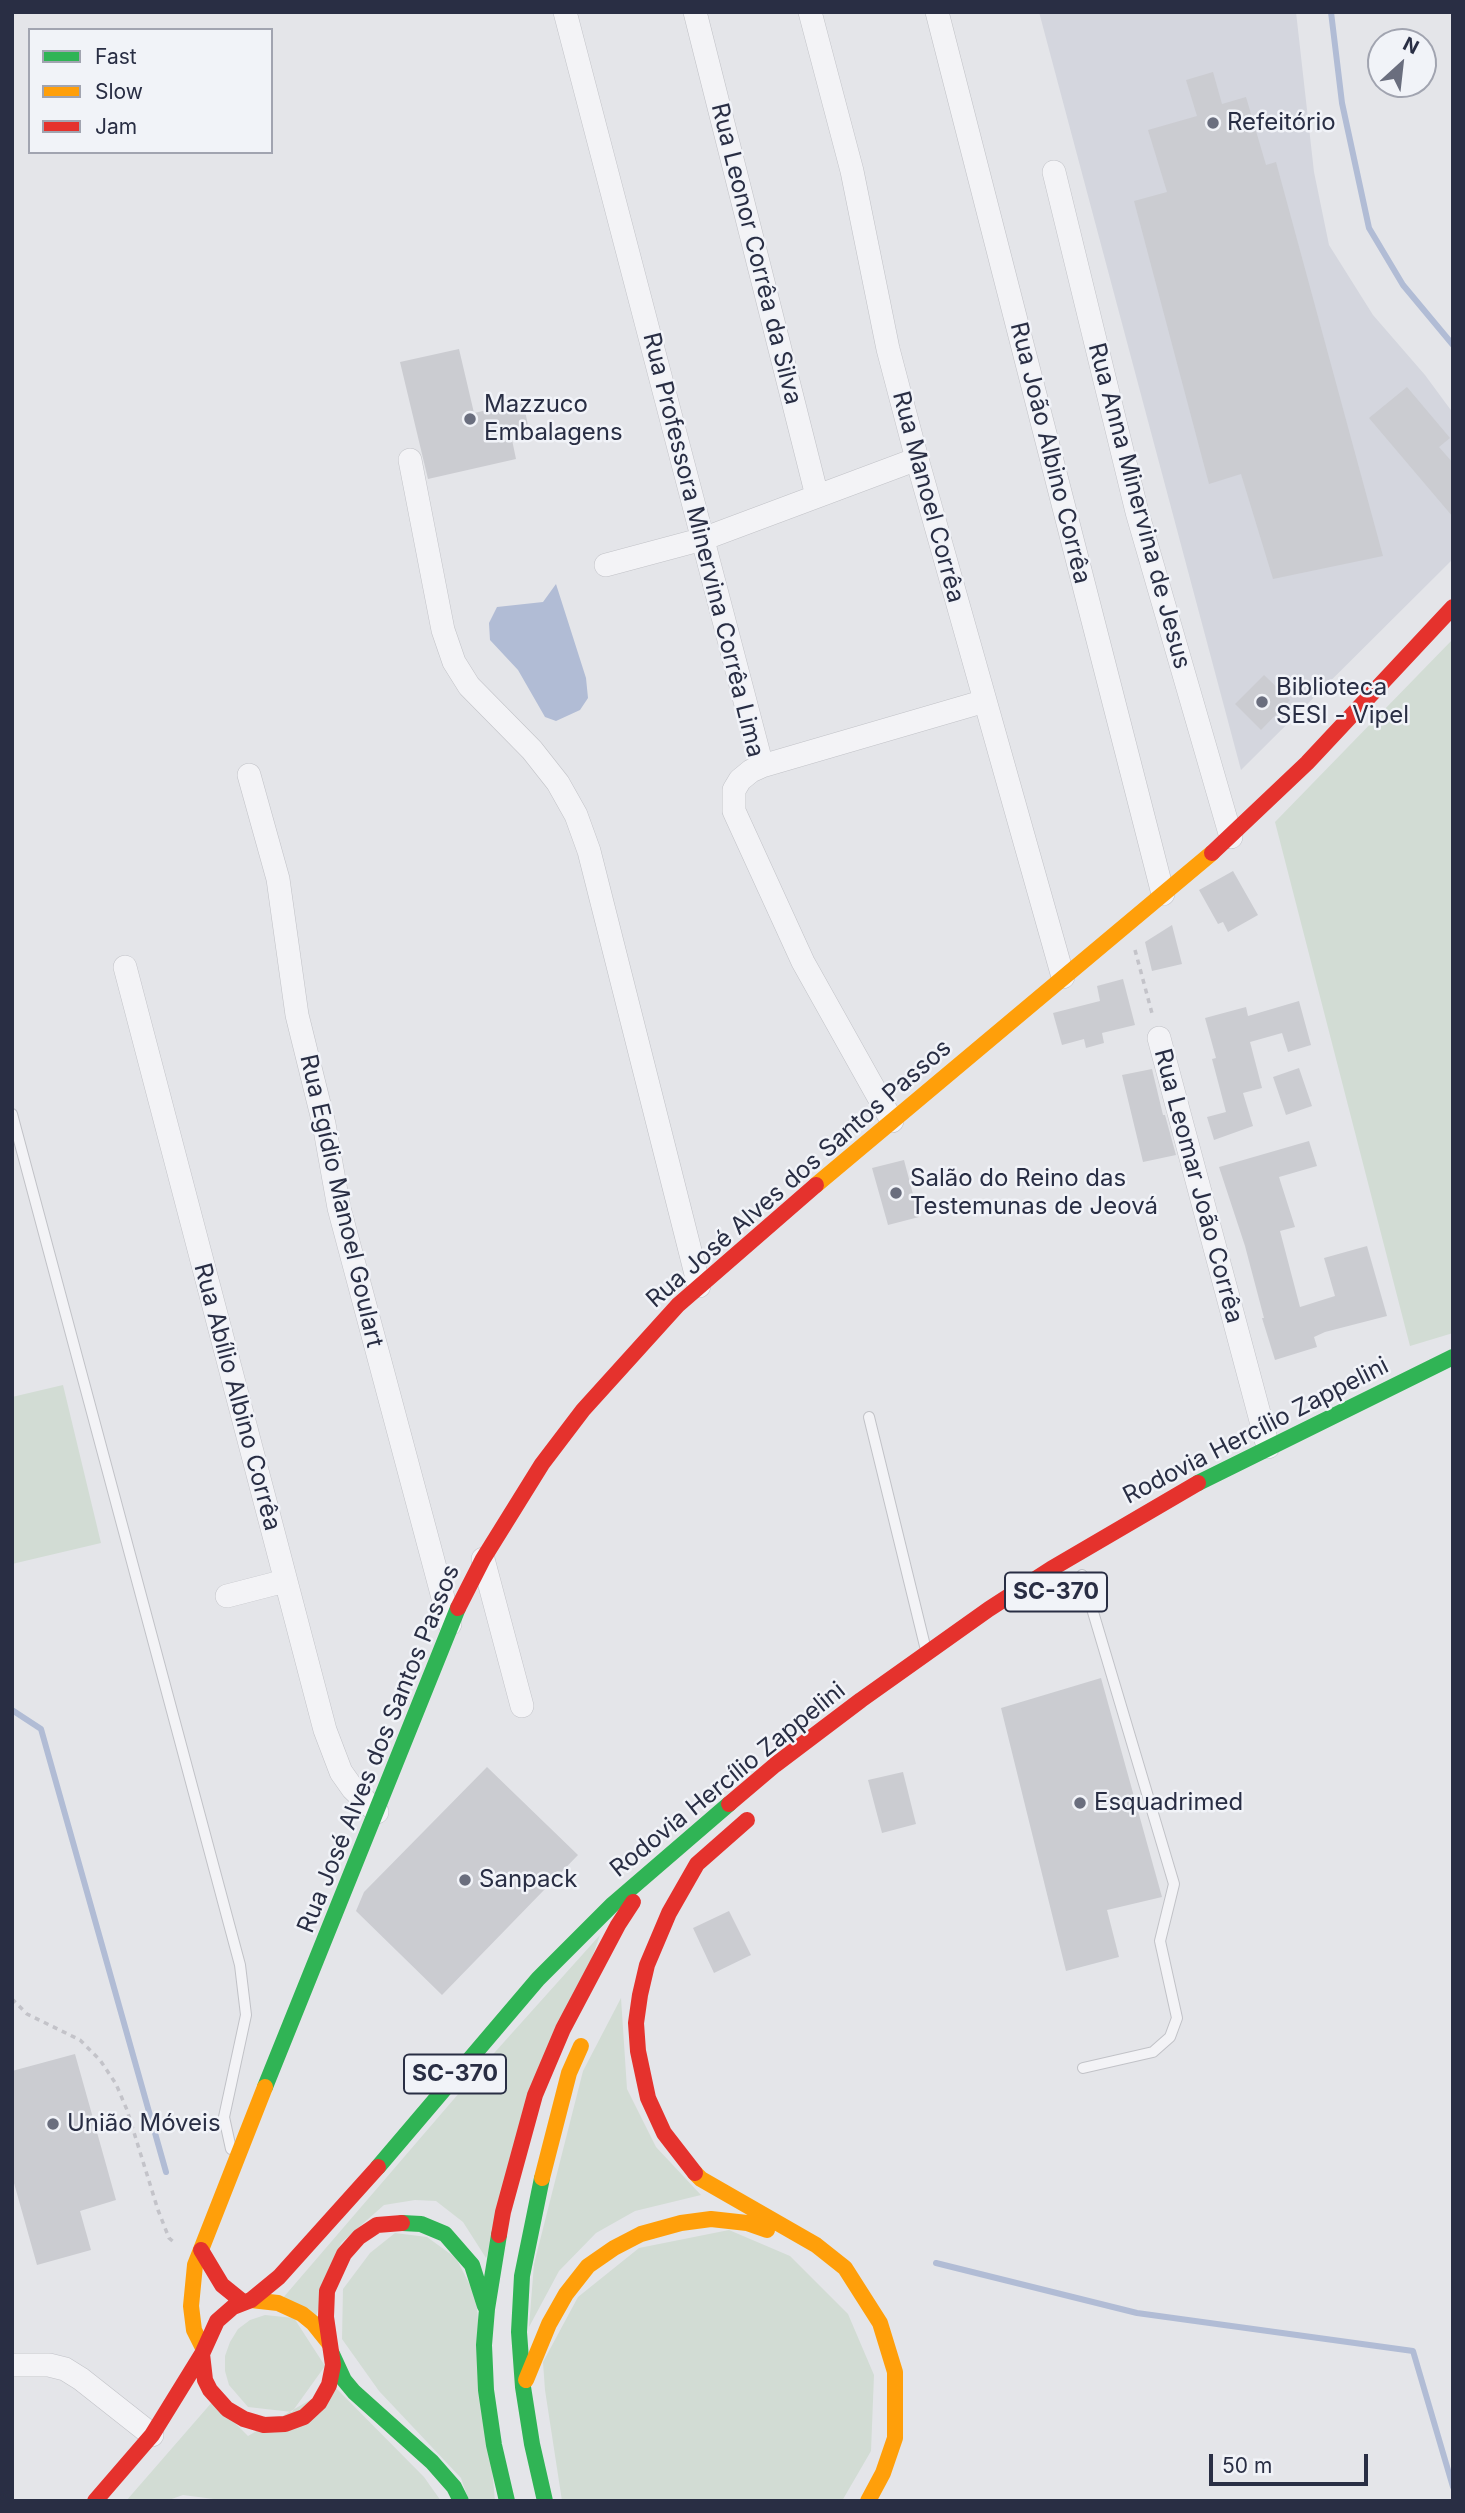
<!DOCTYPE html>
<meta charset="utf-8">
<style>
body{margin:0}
#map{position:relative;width:1465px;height:2513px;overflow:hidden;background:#e4e5e9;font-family:Inter,sans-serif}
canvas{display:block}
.frame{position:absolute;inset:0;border:14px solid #292e44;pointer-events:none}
.legend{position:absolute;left:28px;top:28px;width:245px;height:126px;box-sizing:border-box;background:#f1f3f8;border:2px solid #a1a4b0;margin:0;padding:9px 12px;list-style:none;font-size:21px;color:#292e44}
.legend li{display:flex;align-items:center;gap:14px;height:35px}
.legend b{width:35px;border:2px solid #a1a4b0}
.north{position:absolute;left:1367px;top:28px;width:70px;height:70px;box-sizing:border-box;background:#f1f3f8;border:2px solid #a1a4b0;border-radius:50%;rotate:27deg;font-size:19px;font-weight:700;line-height:28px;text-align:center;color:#292e44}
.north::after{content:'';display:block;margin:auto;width:24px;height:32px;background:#6a6e7e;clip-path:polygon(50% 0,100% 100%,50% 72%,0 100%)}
.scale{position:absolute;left:1209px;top:2454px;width:159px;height:32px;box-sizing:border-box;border:4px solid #292e44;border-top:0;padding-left:9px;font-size:21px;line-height:24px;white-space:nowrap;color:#292e44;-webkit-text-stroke:5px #f1f3f8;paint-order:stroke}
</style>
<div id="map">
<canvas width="1465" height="2513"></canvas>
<div class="frame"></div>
<ul class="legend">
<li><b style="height:9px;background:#30b455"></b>Fast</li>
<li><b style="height:9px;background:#ff9f0a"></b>Slow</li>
<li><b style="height:9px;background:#e5322d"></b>Jam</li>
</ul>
<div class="north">N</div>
<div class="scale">50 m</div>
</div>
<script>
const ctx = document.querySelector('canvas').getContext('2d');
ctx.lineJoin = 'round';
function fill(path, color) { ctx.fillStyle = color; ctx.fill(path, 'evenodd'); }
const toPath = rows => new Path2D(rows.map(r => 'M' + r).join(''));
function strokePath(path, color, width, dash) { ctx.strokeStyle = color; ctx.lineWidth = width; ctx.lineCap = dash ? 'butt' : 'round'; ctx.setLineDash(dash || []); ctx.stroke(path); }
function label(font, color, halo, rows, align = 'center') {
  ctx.font = font + ' Inter,sans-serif'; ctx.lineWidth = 5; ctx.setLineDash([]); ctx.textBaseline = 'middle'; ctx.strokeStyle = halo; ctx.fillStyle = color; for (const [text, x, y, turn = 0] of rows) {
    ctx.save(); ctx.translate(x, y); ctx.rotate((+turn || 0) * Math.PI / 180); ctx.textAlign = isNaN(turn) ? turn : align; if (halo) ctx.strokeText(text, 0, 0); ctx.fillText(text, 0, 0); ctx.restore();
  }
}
const built = toPath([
 [1039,12,1296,12,1314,172,1329,245,1373,315,1425,375,1453,413,1453,559,1241,770]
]);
const green = toPath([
 [1453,639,1453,1333,1410,1346,1275,822],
 [63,1385,101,1543,12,1564,12,1397],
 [600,1935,486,2258,463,2222,436,2201,415,2200,384,2205,341,2243,315,2319,282,2299,478,2071],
 [621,1998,627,2089,656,2147,701,2195,635,2211,596,2233,559,2271,529,2327,534,2264,583,2071],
 [729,2230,790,2256,848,2314,874,2375,871,2451,842,2501,562,2501,545,2390,543,2362,578,2297,639,2248],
 [395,2233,427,2237,456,2258,476,2297,495,2501,469,2501,461,2478,379,2391,342,2339,343,2289,370,2253],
 [265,2315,294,2318,325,2366,292,2412,248,2407,229,2385,225,2371,225,2356,230,2342,238,2329,250,2320],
 [334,2386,424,2477,441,2501,229,2501,183,2495,166,2501,126,2501,213,2401,248,2436]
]);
const water = toPath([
 [556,584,586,678,588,698,580,710,556,721,545,717,518,670,490,640,489,623,497,607,543,602]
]);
const stream = toPath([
 [1331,12,1342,103,1369,228,1403,285,1453,345],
 [12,1710,41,1729,166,2172],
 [936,2263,1137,2313,1413,2351,1453,2487]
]);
const building = toPath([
 [1213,72,1222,104,1246,97,1266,165,1276,162,1383,556,1273,579,1241,474,1209,484,1134,201,1167,192,1148,130,1197,116,1186,80],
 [459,349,474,413,523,402,528,425,510,430,516,459,428,479,400,362],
 [1407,387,1450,438,1439,447,1453,463,1453,517,1369,418],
 [1264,675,1290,700,1261,730,1235,704],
 [1233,871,1258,915,1228,932,1223,922,1218,924,1199,890],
 [1172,925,1182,964,1152,971,1145,942],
 [1123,979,1135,1025,1102,1033,1104,1043,1086,1048,1084,1039,1062,1045,1053,1013,1100,1001,1097,986],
 [1299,1001,1311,1045,1288,1052,1282,1033,1250,1042,1262,1088,1243,1093,1253,1126,1214,1140,1207,1117,1226,1112,1212,1059,1216,1058,1205,1018,1246,1007,1248,1016],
 [1299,1068,1312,1106,1286,1115,1273,1077],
 [1152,1069,1163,1115,1165,1115,1176,1155,1143,1162,1122,1075],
 [1309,1141,1317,1166,1279,1177,1295,1227,1280,1231,1300,1307,1335,1296,1324,1258,1367,1246,1387,1316,1325,1332,1314,1337,1317,1347,1275,1360,1262,1318,1264,1318,1245,1246,1219,1167],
 [904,1160,919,1217,888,1225,872,1168],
 [1101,1678,1162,1897,1107,1910,1119,1957,1066,1971,1001,1708],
 [487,1767,578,1855,442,1995,356,1911,364,1892],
 [903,1772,916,1824,882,1833,868,1780],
 [729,1911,751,1955,714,1973,693,1928],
 [75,2054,116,2200,80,2211,91,2250,37,2265,12,2176,12,2071]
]);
const path = toPath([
 [1135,950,1153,1017],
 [12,1999,27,2014,80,2040,100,2060,116,2084,127,2110,158,2210,169,2238,176,2244]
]);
const lane = toPath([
 [12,1114,240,1965,246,2015,224,2117,231,2149],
 [869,1417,925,1646],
 [1082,1575,1174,1884,1160,1941,1177,2018,1170,2037,1153,2052,1083,2068]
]);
const street = toPath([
 [565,12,762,766,751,771,740,780,734,790,734,811,803,962,892,1121],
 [695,12,817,496],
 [810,12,852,171,888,349,917,459,1063,977],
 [937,12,1163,894],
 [1054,172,1137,512,1231,837],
 [410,460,443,630,454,662,469,686,532,750,558,783,576,815,589,851,699,1286],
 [606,565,703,539,917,459],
 [762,766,985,701],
 [249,775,278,879,297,1015,324,1124,339,1208,450,1624],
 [125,967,325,1730,341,1772,353,1789,377,1812],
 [1159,1038,1268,1447],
 [483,1559,522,1706],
 [227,1596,285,1581],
 [12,2365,49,2365,65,2369,81,2379,152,2435]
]);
const fast = toPath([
 [1198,1483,1453,1357],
 [265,2087,458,1608],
 [378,2167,538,1979,613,1904,729,1804],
 [542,2178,522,2276,519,2332,523,2387,532,2444,545,2501],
 [402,2223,421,2224,445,2234,472,2265,485,2306],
 [499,2235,487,2309,484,2345,486,2390,494,2445,507,2501],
 [332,2354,344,2380,354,2392,432,2462,454,2487,461,2501]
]);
const slow = toPath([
 [816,1185,1212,853],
 [695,2173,701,2179,816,2245,845,2268,880,2323,895,2372,895,2438,883,2473,868,2501],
 [542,2178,569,2073,581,2046],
 [251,2300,278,2303,302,2314,313,2323,329,2343],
 [203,2348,194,2330,191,2306,195,2265,265,2087],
 [526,2380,549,2324,566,2294,588,2266,614,2248,641,2234,681,2223,711,2219,747,2223,767,2230]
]);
const jam = toPath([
 [1212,853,1307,763,1453,607],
 [458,1608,483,1559,542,1464,583,1410,678,1305,816,1185],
 [729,1804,775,1765,861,1700,989,1609,1051,1569,1198,1483],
 [695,2173,664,2133,648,2098,638,2051,636,2023,640,1995,647,1965,669,1913,697,1864,747,1820],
 [499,2235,503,2212,535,2095,563,2029,618,1925,633,1902],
 [201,2250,222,2285,243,2302],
 [202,2354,205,2380,210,2390,227,2409,244,2419,264,2425,285,2424,304,2417,319,2403,329,2385,333,2365,326,2317,327,2291,344,2254,359,2237,377,2225,402,2223],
 [95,2501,152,2435,202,2354,217,2321,233,2307,251,2300,279,2277,378,2167]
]);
const markers = [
 [1213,123,7,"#6a6e7e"],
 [470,419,7,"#6a6e7e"],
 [1262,702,7,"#6a6e7e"],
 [896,1193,7,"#6a6e7e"],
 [1080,1803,7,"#6a6e7e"],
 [465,1880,7,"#6a6e7e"],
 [53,2124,7,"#6a6e7e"]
];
const shields = [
 [1056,1592,102],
 [455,2074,102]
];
const shieldNames = [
 ["SC-370",1056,1592],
 ["SC-370",455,2074]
];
const poiNames = [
 ["Refeitório",1227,123],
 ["Mazzuco",484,405],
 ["Embalagens",484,433],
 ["Biblioteca",1276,688],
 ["SESI - Vipel",1276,716],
 ["Salão do Reino das",910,1179],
 ["Testemunas de Jeová",910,1207],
 ["Esquadrimed",1094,1803],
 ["Sanpack",479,1880],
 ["União Móveis",67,2124]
];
const streetNames = [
 ["Rua Leonor Corrêa da Silva",756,254,76],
 ["Rua João Albino Corrêa",1050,453,76],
 ["Rua Manoel Corrêa",928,497,75],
 ["Rua Anna Minervina de Jesus",1139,506,75],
 ["Rua Professora Minervina Corrêa Lima",703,545,76],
 ["Rua José Alves dos Santos Passos",799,1174,-41],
 ["Rua Leomar João Corrêa",1198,1186,75],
 ["Rua Egídio Manoel Goulart",341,1201,77],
 ["Rua Abílio Albino Corrêa",237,1397,75],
 ["Rodovia Hercílio Zappelini",1256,1431,-27],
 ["Rua José Alves dos Santos Passos",379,1749,-68],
 ["Rodovia Hercílio Zappelini",728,1780,-39]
];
fill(built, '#d4d6de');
fill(green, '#d2dcd4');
fill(water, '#b1bcd5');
strokePath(stream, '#b1bcd5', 6);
fill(building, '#cbccd1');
strokePath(lane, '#c1c2c7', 12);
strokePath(street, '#c1c2c7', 24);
strokePath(path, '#c3c3c9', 3.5, [5, 5]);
strokePath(lane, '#f3f3f6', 10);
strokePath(street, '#f3f3f6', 23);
strokePath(fast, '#30b455', 16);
strokePath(slow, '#ff9f0a', 16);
strokePath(jam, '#e5322d', 16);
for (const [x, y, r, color] of markers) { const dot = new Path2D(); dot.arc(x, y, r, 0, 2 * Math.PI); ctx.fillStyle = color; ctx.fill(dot); strokePath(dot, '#f1f3f8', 2.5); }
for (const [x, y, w] of shields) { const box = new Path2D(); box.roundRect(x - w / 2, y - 19.5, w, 39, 5); ctx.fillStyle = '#f1f3f8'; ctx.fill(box); strokePath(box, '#292e44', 2); }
label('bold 23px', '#292e44', null, shieldNames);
label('24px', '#292e44', '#f1f3f8', poiNames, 'left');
label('24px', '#292e44', '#f1f3f8', streetNames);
</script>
